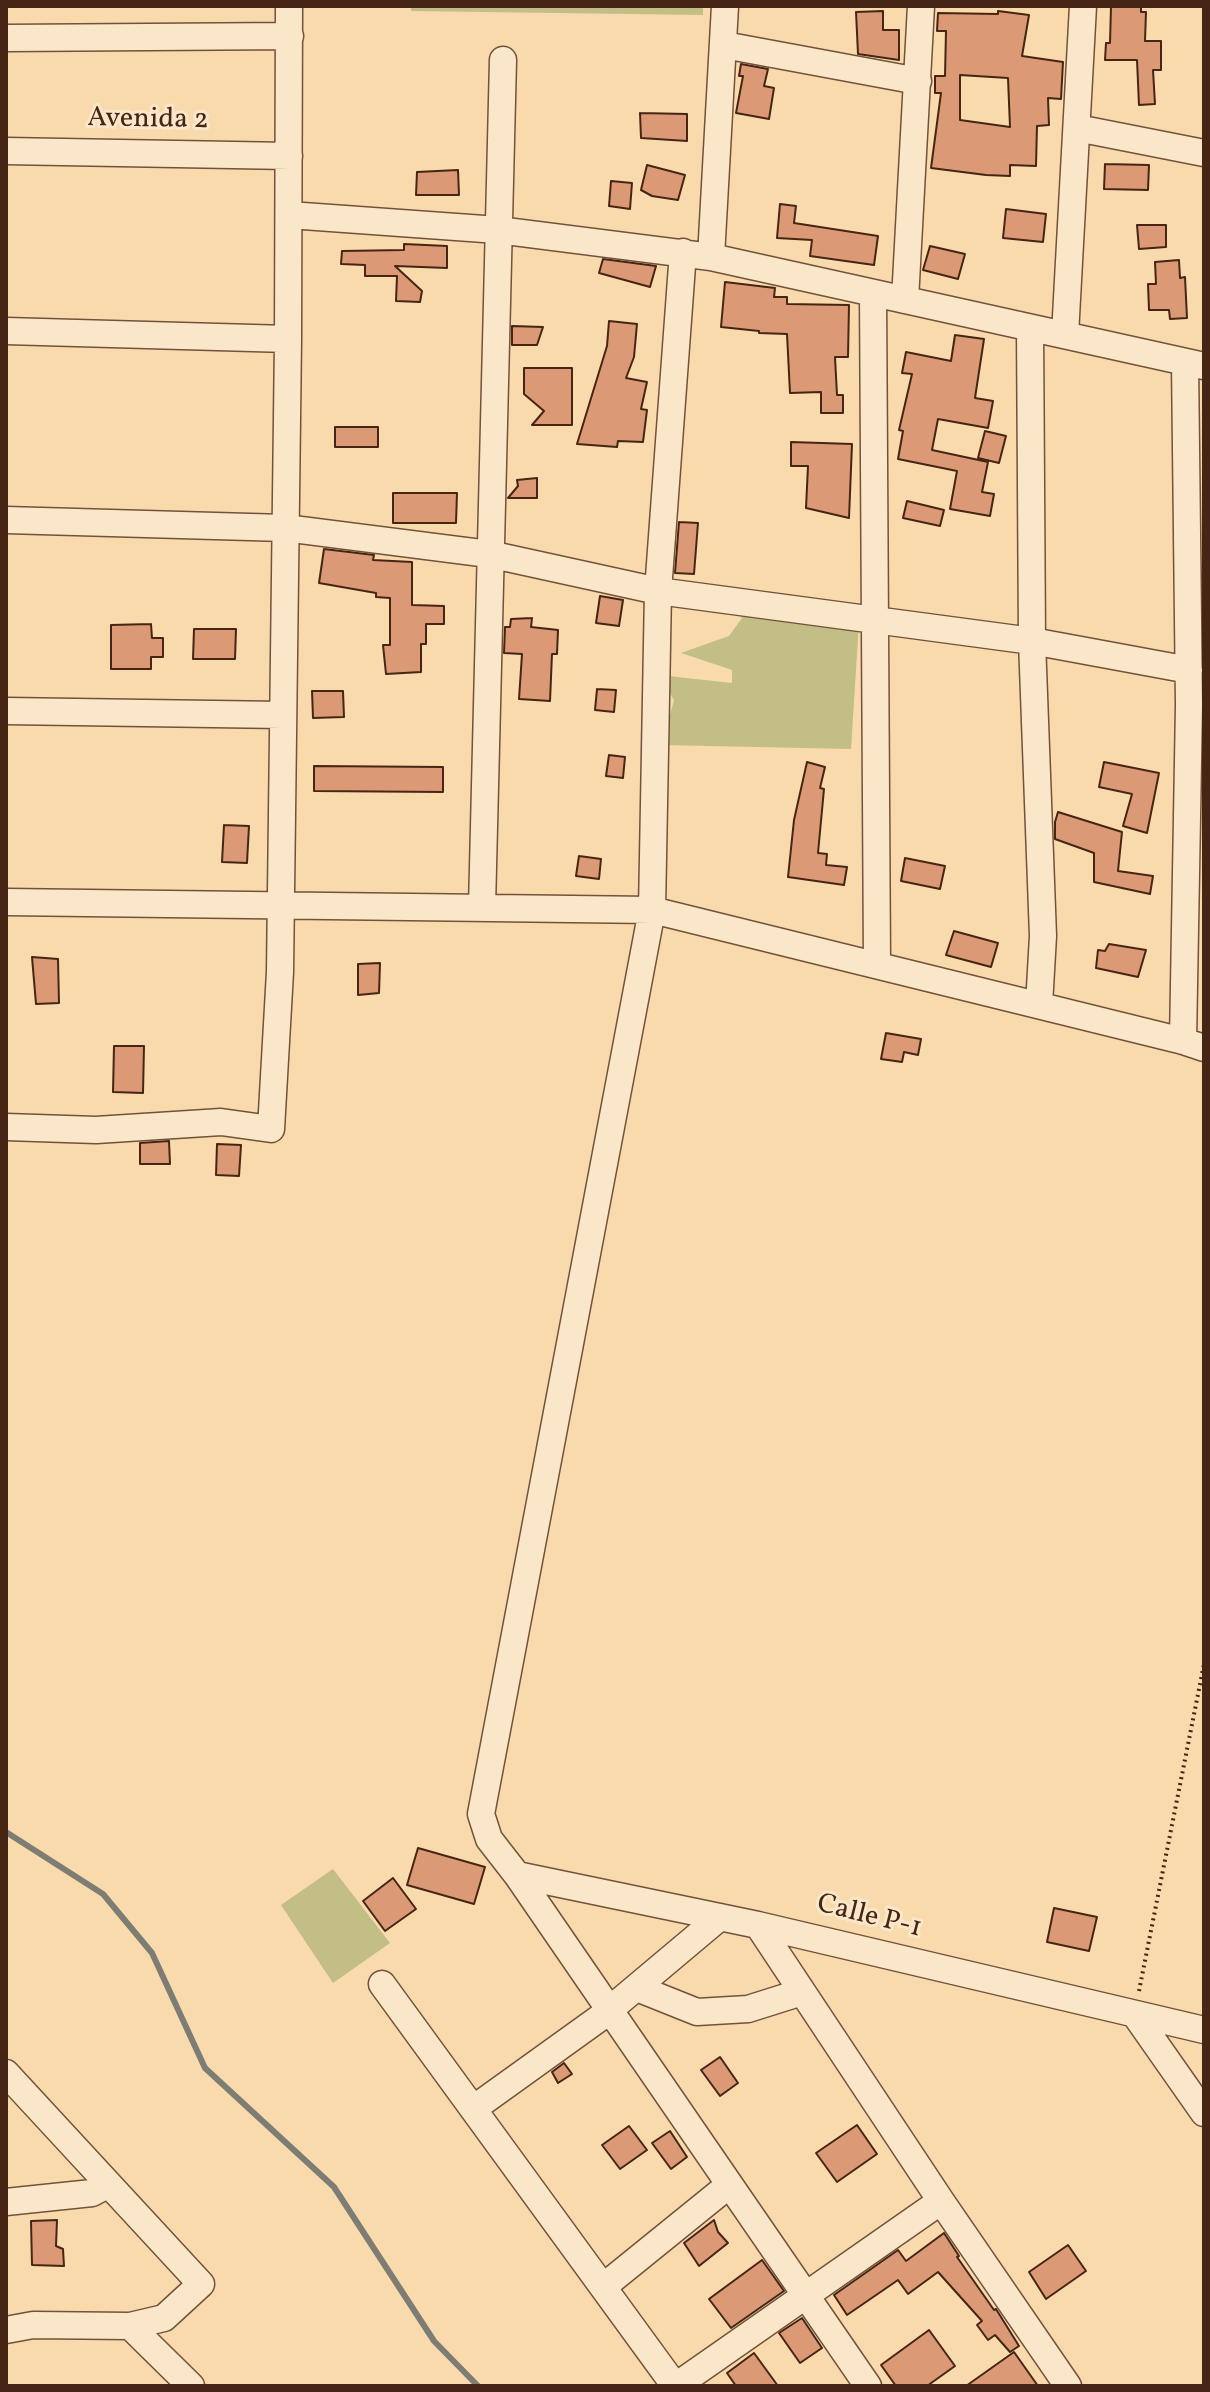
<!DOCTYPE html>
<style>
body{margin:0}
#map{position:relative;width:1210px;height:2392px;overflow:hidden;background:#f8daad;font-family:Vollkorn,serif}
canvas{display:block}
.frame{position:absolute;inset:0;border:8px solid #462514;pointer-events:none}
</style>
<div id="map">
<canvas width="1210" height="2392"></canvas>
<div class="frame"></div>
</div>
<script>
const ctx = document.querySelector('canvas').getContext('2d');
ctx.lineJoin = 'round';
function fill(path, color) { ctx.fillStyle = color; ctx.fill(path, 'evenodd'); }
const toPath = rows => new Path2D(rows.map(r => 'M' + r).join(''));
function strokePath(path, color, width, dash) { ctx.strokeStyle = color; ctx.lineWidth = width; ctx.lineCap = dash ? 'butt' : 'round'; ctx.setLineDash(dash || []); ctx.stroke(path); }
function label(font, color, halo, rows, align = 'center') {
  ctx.font = font + ' Vollkorn,serif'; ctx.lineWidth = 6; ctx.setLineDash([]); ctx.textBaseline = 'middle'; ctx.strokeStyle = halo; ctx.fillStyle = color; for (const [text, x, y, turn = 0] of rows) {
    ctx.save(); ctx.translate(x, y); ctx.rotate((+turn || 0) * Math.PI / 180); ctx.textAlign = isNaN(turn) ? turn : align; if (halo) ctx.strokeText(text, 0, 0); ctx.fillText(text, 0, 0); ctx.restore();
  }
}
const green = toPath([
 [411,6,703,6,703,15,411,11],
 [733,607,859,622,851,749,662,745,674,700,659,675,732,683,732,670,681,653,729,636,742,618],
 [333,1869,390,1943,333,1983,281,1905]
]);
const stream = toPath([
 [6,1832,103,1894,152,1953,205,2068,334,2187,434,2341,478,2386]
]);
const building = toPath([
 [1111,6,1141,6,1141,12,1146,12,1145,41,1161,41,1161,70,1153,70,1155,104,1139,105,1137,60,1105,60,1106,43,1110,43,1111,6],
 [883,11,883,30,899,30,899,60,858,54,856,12,883,11],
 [998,11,1029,15,1022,56,1063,62,1061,99,1048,98,1049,125,1037,126,1036,166,1010,165,1010,176,986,175,931,168,941,93,935,93,935,76,945,76,946,31,937,31,938,13,998,14,998,11],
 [960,75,1008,78,1010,127,960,120,960,75],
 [741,64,768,69,764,86,774,88,769,119,736,113,743,76,739,76,741,64],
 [640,113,687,114,687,141,641,138,640,113],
 [1105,164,1149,165,1148,190,1104,189,1105,164],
 [647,165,685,175,678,200,652,196,641,190,647,165],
 [458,170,459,195,416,195,417,172,458,170],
 [611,181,632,183,630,209,609,206,611,181],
 [780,204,796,206,794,223,878,236,874,265,810,256,812,240,777,238,780,204],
 [1006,209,1046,214,1043,242,1003,238,1006,209],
 [1137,225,1166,225,1166,247,1139,249,1137,225],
 [404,244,447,246,447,268,395,266,422,291,420,302,396,301,397,276,365,276,365,265,341,264,342,251,404,250,404,244],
 [930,246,965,254,958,279,923,270,930,246],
 [603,259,656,266,650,287,599,273,603,259],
 [1179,260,1180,278,1185,277,1187,318,1170,319,1169,310,1149,310,1148,284,1156,284,1155,262,1179,260],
 [725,282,775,288,774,297,787,297,787,304,849,305,848,357,835,357,837,395,843,395,843,413,821,413,821,392,790,393,787,334,759,333,759,331,721,327,725,282],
 [609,321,637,324,634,357,626,378,647,382,641,409,647,410,643,442,618,441,617,447,577,444,607,346,609,321],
 [512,326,543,327,537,345,512,345,512,326],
 [955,335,984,339,975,398,993,401,988,428,938,419,932,450,988,462,982,492,994,494,990,516,950,509,957,471,898,459,903,431,899,430,912,374,902,373,906,352,951,361,955,335],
 [524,368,572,368,572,425,532,425,544,411,524,394,524,368],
 [335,427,378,427,378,447,335,447,335,427],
 [985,431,1006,436,999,463,978,458,985,431],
 [791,442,852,444,849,518,806,508,808,466,791,466,791,442],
 [537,478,537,498,508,498,518,486,517,480,537,478],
 [393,493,457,493,456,523,393,523,393,493],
 [907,501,944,510,940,526,903,518,907,501],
 [679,522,698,523,694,574,675,573,679,522],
 [324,549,374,555,373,560,412,562,412,605,444,606,444,624,426,624,426,644,421,644,421,672,386,674,383,645,390,645,390,598,376,597,376,593,319,583,324,549],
 [600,596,623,600,619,626,596,623,600,596],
 [532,618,531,627,558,630,557,654,552,654,550,701,519,699,522,654,504,653,505,627,510,627,511,619,532,618],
 [151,624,152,638,163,638,163,657,151,657,151,669,111,669,111,625,151,624],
 [194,629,236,629,235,659,193,659,194,629],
 [597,689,616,690,614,712,595,710,597,689],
 [312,691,343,691,344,717,313,718,312,691],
 [609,755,625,757,623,778,606,776,609,755],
 [807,762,825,767,820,788,824,789,818,853,827,854,826,865,847,867,844,885,788,877,794,820,807,762],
 [1104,762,1159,773,1147,833,1123,826,1132,794,1099,787,1104,762],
 [314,766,443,767,443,792,314,791,314,766],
 [1058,812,1122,832,1118,871,1153,876,1150,894,1094,882,1094,853,1055,839,1055,822,1058,812],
 [224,825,249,826,247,863,222,862,224,825],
 [579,856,601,859,599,879,576,876,579,856],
 [905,858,945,866,940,889,901,881,905,858],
 [954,931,998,943,991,967,946,955,954,931],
 [1109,944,1146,950,1138,977,1096,968,1098,950,1105,951,1109,944],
 [32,957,58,959,59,1003,36,1004,32,957],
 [380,963,379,993,358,995,358,964,380,963],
 [886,1033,921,1039,918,1055,904,1052,902,1062,881,1059,886,1033],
 [114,1046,144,1046,143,1093,113,1092,114,1046],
 [169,1141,170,1164,140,1164,140,1143,169,1141],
 [217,1144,241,1145,239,1176,216,1175,217,1144],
 [418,1848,485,1867,474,1904,407,1885,418,1848],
 [393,1878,416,1909,385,1931,363,1901,393,1878],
 [1054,1908,1097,1917,1089,1951,1047,1942,1054,1908],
 [720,2057,738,2083,720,2096,701,2070,720,2057],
 [564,2063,572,2074,558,2083,552,2072,564,2063],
 [857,2125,877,2154,837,2182,816,2153,857,2125],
 [629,2126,647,2150,620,2169,602,2145,629,2126],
 [670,2131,687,2157,671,2169,652,2143,670,2131],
 [57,2220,56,2246,63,2249,64,2266,32,2265,31,2221,57,2220],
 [714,2220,718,2232,728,2243,699,2266,684,2243,714,2220],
 [944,2233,959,2256,957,2257,994,2310,996,2309,1019,2346,1010,2352,995,2335,988,2340,977,2325,982,2321,938,2272,908,2294,898,2280,847,2315,834,2295,898,2250,906,2261,944,2233],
 [1068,2245,1086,2271,1046,2299,1029,2272,1068,2245],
 [762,2260,784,2291,731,2328,709,2299,762,2260],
 [802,2318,822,2348,800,2363,779,2333,802,2318],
 [929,2330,955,2366,927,2386,896,2386,881,2365,929,2330],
 [1014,2352,1038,2386,966,2386,1014,2352],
 [754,2353,778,2386,736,2386,727,2373,754,2353]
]);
const path = toPath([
 [1139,1991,1204,1664]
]);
const minor = toPath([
 [6,38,290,36],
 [724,45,918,81],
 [1077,128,1204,153],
 [6,151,289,156],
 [289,215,498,230,711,257,1204,366],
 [683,252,658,591,652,910,481,1814,489,1839,517,1875,868,2386],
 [711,257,725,6],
 [873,293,877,965],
 [905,300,921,6],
 [1030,328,1032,641,1043,936,1039,1005],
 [6,331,288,339],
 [1065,335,1083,6],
 [6,520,285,528,489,554,658,591,1032,641,1189,670],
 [6,711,282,715],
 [6,902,652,910,1183,1041,1204,1048],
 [482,907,503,60],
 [1183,1041,1189,705,1185,362],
 [6,1127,96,1130,221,1122,271,1129,280,972,288,339,289,6],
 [517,1875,758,1925,1204,2030],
 [758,1925,941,2201,1068,2386],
 [382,1984,675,2386],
 [637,1988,697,2012,748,2009,802,1992],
 [1136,2016,1204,2113],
 [6,2073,201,2284,164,2318,130,2326,33,2325,6,2330],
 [473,2109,601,2017,720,1917],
 [6,2202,92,2193,107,2185],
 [603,2287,729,2185],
 [130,2326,191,2386],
 [676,2386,941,2201]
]);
const streetNames = [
 ["Avenida 2",148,121,1],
 ["Calle P-1",869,1918,14]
];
fill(green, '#c2be86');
strokePath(stream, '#7d7d74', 6);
fill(building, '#db9a75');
strokePath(building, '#462514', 2);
strokePath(minor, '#72523a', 29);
strokePath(path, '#462514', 4, [2, 4]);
strokePath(minor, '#fae7ca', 26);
label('28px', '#462514', '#fae7ca', streetNames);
</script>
